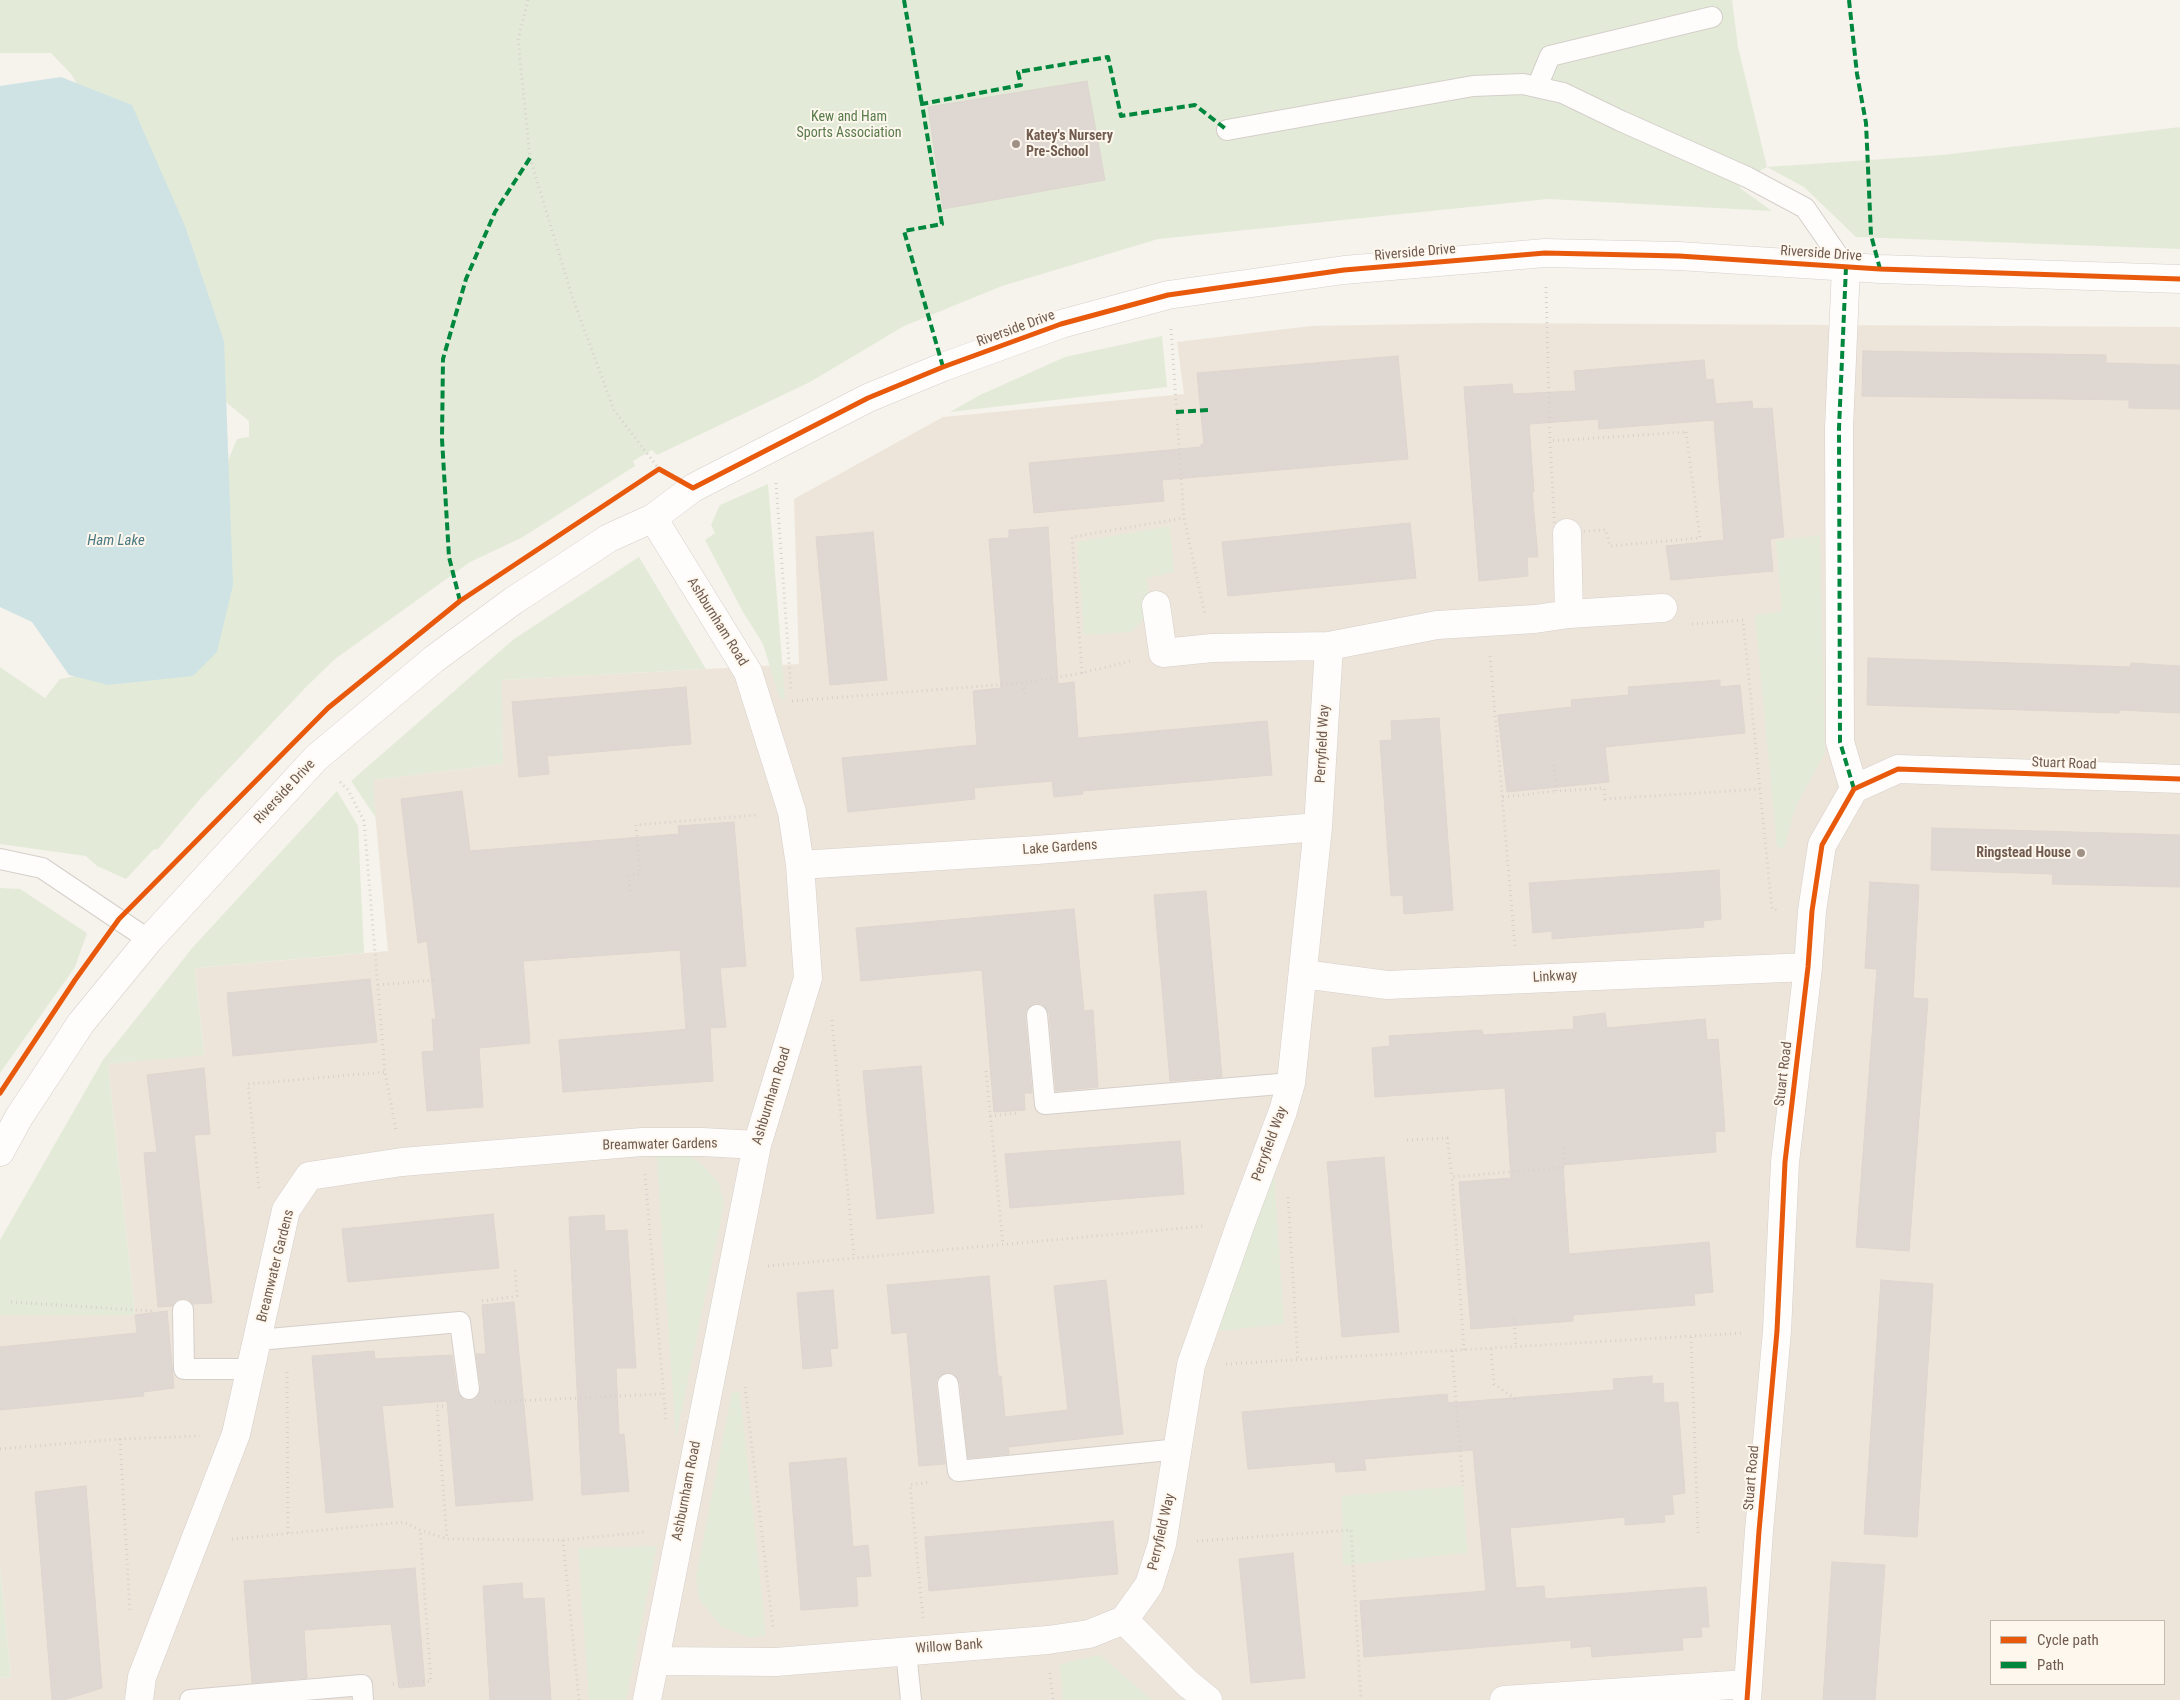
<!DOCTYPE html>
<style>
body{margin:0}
#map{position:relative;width:2180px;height:1700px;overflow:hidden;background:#f6f2ec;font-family:"Roboto Condensed",sans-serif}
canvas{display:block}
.legend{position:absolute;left:1990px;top:1620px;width:175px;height:65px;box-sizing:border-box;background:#fdf7ee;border:1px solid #c5b9ae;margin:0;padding:6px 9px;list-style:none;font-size:15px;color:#715b4f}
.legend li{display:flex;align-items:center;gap:10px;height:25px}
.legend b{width:25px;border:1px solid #c5b9ae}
</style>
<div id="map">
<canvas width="2180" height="1700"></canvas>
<ul class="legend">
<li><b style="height:6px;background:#e8590c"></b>Cycle path</li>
<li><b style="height:6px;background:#00873e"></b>Path</li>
</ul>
</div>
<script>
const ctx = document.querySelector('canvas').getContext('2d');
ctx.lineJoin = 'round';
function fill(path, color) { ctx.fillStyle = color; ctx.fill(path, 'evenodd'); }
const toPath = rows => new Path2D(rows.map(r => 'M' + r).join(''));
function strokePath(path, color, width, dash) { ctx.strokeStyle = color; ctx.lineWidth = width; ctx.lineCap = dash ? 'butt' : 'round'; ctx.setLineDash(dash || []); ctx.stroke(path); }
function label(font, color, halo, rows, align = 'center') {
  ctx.font = font + ' "Roboto Condensed",sans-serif'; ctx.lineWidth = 4; ctx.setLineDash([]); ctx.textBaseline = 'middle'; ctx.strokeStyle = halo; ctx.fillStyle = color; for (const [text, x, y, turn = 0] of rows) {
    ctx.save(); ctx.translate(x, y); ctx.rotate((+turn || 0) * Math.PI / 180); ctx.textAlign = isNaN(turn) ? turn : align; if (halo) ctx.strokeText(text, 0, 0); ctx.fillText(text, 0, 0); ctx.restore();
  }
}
const residential = toPath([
 [1482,323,2180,327,2180,1700,0,1700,0,1678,11,1677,0,1567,0,1315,135,1315,108,1064,204,1054,195,968,388,951,372,780,503,764,501,680,799,664,794,499,943,417,1184,394,1177,342,1311,326],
 [1991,1621,2164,1621,2164,1684,1991,1684]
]);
const green = toPath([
 [0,0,1732,0,1738,47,1767,167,1942,155,2180,127,2180,249,1856,237,1804,187,1767,167,1748,177,1740,188,1772,211,1548,199,1158,239,1002,286,904,326,810,382,657,455,652,450,633,461,635,466,521,538,470,562,335,659,307,686,201,798,158,849,153,850,126,879,97,866,86,856,0,844,0,667,45,698,60,679,111,670,218,485,237,439,249,437,249,421,210,389,155,210,71,74,51,53,0,53],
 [1162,336,1167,387,950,412,980,395,1065,357],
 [768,484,785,699,780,699,763,644,743,612,705,540,715,533,711,525,720,505],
 [1170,526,1174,572,1147,578,1149,608,1142,621,1131,632,1084,635,1077,542],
 [1820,535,1825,753,1795,808,1784,849,1777,847,1755,615,1782,611,1776,541],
 [639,557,706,669,502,680,503,764,373,780,376,818,351,781,514,639],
 [337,791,358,826,364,953,195,968,204,1055,108,1064,135,1315,0,1315,0,1240,103,1060,193,947],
 [0,888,20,889,87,933,75,967,0,1073],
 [656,1149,682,1151,703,1165,719,1183,724,1205,676,1438],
 [1273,1160,1284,1324,1217,1331],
 [732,1392,740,1392,766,1635,751,1638,722,1627,699,1599,696,1577],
 [1463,1486,1467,1553,1343,1565,1342,1496],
 [657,1546,626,1700,589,1700,578,1548],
 [0,1567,11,1677,0,1678],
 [1100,1655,1152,1700,1063,1700,1060,1664]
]);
const water = toPath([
 [61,77,132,105,185,226,224,341,233,585,217,652,193,676,108,685,69,675,32,622,0,607,0,86]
]);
const building = toPath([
 [1087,81,1105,180,943,209,928,107,1087,81],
 [1863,351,2106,355,2106,363,2180,365,2180,409,2129,408,2129,400,1862,396,1863,351],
 [1398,356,1408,459,1162,480,1164,501,1034,513,1029,463,1201,447,1201,444,1204,444,1197,373,1398,356],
 [1704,360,1706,380,1713,379,1716,404,1752,401,1753,409,1772,408,1784,537,1770,539,1773,571,1671,580,1666,546,1724,540,1714,420,1599,429,1598,419,1529,424,1534,492,1532,492,1538,557,1527,557,1528,576,1479,581,1464,387,1512,384,1513,394,1576,391,1574,371,1704,360],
 [1410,523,1416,578,1228,596,1222,542,1410,523],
 [1048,527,1058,684,1074,682,1078,738,1267,721,1272,775,1082,791,1083,794,1054,797,1052,781,974,788,975,799,848,812,842,758,977,745,973,691,1001,688,989,539,1009,538,1009,530,1048,527],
 [873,532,887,680,830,685,816,537,873,532],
 [1868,658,2130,667,2131,663,2180,666,2180,713,2119,710,2119,713,1867,705,1868,658],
 [1720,680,1720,687,1740,685,1745,733,1605,747,1609,782,1507,792,1498,715,1572,707,1571,700,1629,695,1628,687,1720,680],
 [686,687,691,744,547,756,549,774,519,777,512,702,686,687],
 [1439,718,1453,910,1404,914,1403,895,1391,896,1380,741,1392,740,1391,721,1439,718],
 [462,791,470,851,679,834,678,826,734,822,746,966,720,968,726,1027,710,1028,713,1081,563,1092,559,1040,691,1029,686,1029,680,950,523,961,530,1043,479,1048,483,1107,427,1111,422,1052,434,1051,432,1019,436,1019,427,941,418,943,401,799,462,791],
 [1932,828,2180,835,2180,887,2052,884,2053,874,1931,870,1932,828],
 [1719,870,1721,919,1703,921,1704,927,1552,939,1552,931,1533,933,1529,883,1719,870],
 [1870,882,1919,885,1913,998,1928,999,1909,1251,1856,1247,1877,969,1865,968,1870,882],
 [1206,891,1222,1077,1170,1081,1154,895,1206,891],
 [1074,909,1084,1011,1093,1010,1098,1087,1056,1091,1049,1013,1042,1004,1035,1003,1026,1010,1025,1016,1032,1093,1024,1093,1025,1110,994,1112,982,970,861,981,856,928,1074,909],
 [370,979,377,1042,233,1056,227,993,370,979],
 [1605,1013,1607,1028,1705,1019,1707,1040,1718,1039,1725,1131,1715,1132,1716,1152,1563,1165,1569,1254,1709,1242,1713,1292,1694,1294,1695,1305,1573,1315,1573,1321,1471,1329,1459,1182,1511,1178,1505,1088,1375,1097,1372,1048,1390,1046,1389,1036,1482,1030,1483,1035,1574,1029,1573,1017,1605,1013],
 [921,1066,934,1213,877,1219,863,1071,921,1066],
 [204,1068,210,1134,194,1135,212,1303,193,1304,188,1299,182,1298,176,1300,172,1306,158,1307,144,1153,157,1152,147,1075,204,1068],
 [1180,1141,1184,1194,1010,1208,1005,1154,1180,1141],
 [1384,1157,1399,1332,1342,1337,1327,1162,1384,1157],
 [493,1214,499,1268,348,1282,342,1229,493,1214],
 [604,1215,605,1231,627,1230,636,1368,616,1368,619,1435,624,1434,629,1491,582,1495,569,1217,604,1215],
 [989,1276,998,1376,1001,1376,1005,1417,1068,1410,1054,1286,1106,1280,1123,1434,1008,1447,1009,1454,968,1458,960,1383,953,1373,946,1372,937,1379,936,1385,945,1464,919,1466,907,1332,892,1334,887,1285,989,1276],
 [1881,1280,1933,1284,1917,1537,1864,1534,1881,1280],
 [833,1290,838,1348,830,1349,832,1366,803,1369,797,1293,833,1290],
 [514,1302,533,1500,456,1506,447,1401,382,1406,393,1507,326,1513,312,1356,374,1351,375,1359,452,1355,457,1391,464,1400,471,1401,477,1398,481,1388,476,1354,486,1354,482,1305,514,1302],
 [167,1311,174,1388,143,1392,144,1396,0,1410,0,1347,137,1333,135,1315,167,1311],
 [1652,1376,1652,1384,1663,1383,1664,1403,1678,1402,1685,1493,1672,1495,1674,1514,1664,1515,1665,1522,1625,1525,1625,1517,1510,1528,1516,1588,1544,1586,1545,1599,1706,1587,1709,1627,1701,1627,1702,1637,1682,1638,1683,1650,1592,1657,1591,1646,1571,1648,1571,1640,1364,1657,1360,1601,1486,1591,1473,1450,1364,1459,1366,1470,1336,1472,1335,1462,1248,1469,1242,1412,1447,1394,1448,1403,1614,1390,1613,1379,1652,1376],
 [846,1458,853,1547,868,1545,871,1576,856,1577,858,1606,801,1610,789,1463,846,1458],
 [86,1486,102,1688,64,1700,52,1700,35,1492,86,1486],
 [1113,1521,1118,1574,929,1591,925,1537,1113,1521],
 [1293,1553,1305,1678,1251,1683,1239,1559,1293,1553],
 [1832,1562,1885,1565,1875,1700,1823,1700,1832,1562],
 [415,1568,425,1686,399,1688,391,1624,304,1630,307,1678,252,1683,244,1581,415,1568],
 [522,1583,523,1599,544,1598,551,1700,490,1700,483,1586,522,1583]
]);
const path = toPath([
 [528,0,518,40,530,158,573,299,614,410,659,469],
 [1546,287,1550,441],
 [1171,329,1184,518,1205,615],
 [1686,432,1700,538,1610,546,1606,530,1555,533,1550,441,1686,432],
 [776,483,791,689],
 [1692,624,1743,620,1772,909,1779,910],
 [1490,656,1515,946],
 [1082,673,1072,537,1184,518],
 [1022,683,1026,694],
 [792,701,1022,683,1082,673,1131,661],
 [1554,765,1556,791,1604,788,1605,799,1760,789],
 [340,782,348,790,364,821,385,1072,396,1130],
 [1503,797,1556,791],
 [630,891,629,875,640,874,636,825,758,815],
 [378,985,434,980],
 [832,1020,854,1258],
 [986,1071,1003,1245],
 [990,1116,1017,1113],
 [1407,1140,1447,1138,1452,1177],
 [645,1174,666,1422],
 [259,1188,248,1084,385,1072],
 [1288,1197,1298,1361],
 [768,1266,1205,1226],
 [482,1301,517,1296,515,1267],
 [11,1302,152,1311],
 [1514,1318,1516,1347],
 [1691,1337,1698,1533],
 [1491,1349,1494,1384,1517,1400],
 [1464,1350,1452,1177,1565,1167,1563,1147],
 [1452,1351,1463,1486],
 [1226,1364,1744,1333],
 [287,1372,288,1533],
 [745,1387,773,1629],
 [495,1402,662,1394],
 [443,1406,437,1406,447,1539],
 [120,1439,130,1611],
 [0,1449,120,1439,200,1436],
 [232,1539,404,1522,420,1530,447,1539,563,1540,646,1532],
 [563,1540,579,1700],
 [1197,1541,1351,1530,1361,1700],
 [923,1618,910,1485,930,1482],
 [1050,1673,1053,1700],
 [393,1684,431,1681,420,1530]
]);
const service = toPath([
 [1537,87,1550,56,1712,17],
 [1227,130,1473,86,1523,84,1563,93,1621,121,1747,177,1805,208,1846,267],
 [0,859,42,868,149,940],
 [1037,1015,1045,1104,1291,1083],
 [183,1310,184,1369,251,1369],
 [258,1340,460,1322,469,1389],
 [948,1384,958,1471,1179,1449],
 [906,1651,911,1700],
 [190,1700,362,1685,363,1700]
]);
const pedestrian = toPath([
 [1846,267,1839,428,1840,742,1854,789]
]);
const minor = toPath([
 [1567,533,1569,614],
 [1156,605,1163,653,1212,648,1329,646,1437,625,1535,619,1569,614,1663,608],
 [800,865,1037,850,1318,827],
 [1303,974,1387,985,1808,967],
 [1124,1620,1149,1585,1162,1544,1191,1365,1241,1223,1283,1111,1291,1083,1318,827,1329,646],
 [655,1661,776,1662,1048,1640,1089,1634,1124,1620,1187,1683,1208,1700],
 [139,1700,142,1677,236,1434,286,1210,309,1176,402,1162,642,1142,702,1142,757,1145],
 [647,1700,757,1145,808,978,800,865,792,812,748,672,653,518],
 [1504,1700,1747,1684],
 [1747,1700,1759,1531,1777,1331,1785,1162,1808,967,1812,911,1822,845,1854,789,1898,769,2180,779]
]);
const tertiary = toPath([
 [0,1152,19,1117,81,1023,149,940,316,758,434,659,513,601,609,538,653,518,693,488,868,398,943,367,1061,324,1168,295,1344,270,1545,253,1679,256,1880,269,2180,279]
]);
const quiet = toPath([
 [904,0,922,104],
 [1849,0,1857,74,1866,123,1871,235,1880,269],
 [1846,267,1839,428,1840,742,1854,789],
 [943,367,904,231,942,224,922,104,1021,85,1018,72,1108,57,1121,116,1195,105,1227,130],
 [1176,412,1208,410],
 [460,601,449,557,442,439,443,359,466,279,495,212,530,158]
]);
const cycleway = toPath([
 [0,1093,75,980,119,919,328,708,460,601,659,469,693,488,868,398,943,367,1061,324,1168,295,1344,270,1545,253,1679,256,1880,269,2180,279],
 [1747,1700,1759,1531,1777,1331,1785,1162,1808,967,1812,911,1822,845,1854,789,1898,769,2180,779]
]);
const markers = [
 [1016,144,5,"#a09086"],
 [2081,853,5,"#a09086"]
];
const parkNames = [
 ["Kew and Ham",849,117],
 ["Sports Association",849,133]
];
const poiNames = [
 ["Katey's Nursery",1026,136],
 ["Pre-School",1026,152],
 ["Ringstead House",2071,853,"right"]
];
const streetNames = [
 ["Riverside Drive",1415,253,-5],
 ["Riverside Drive",1821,254,4],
 ["Riverside Drive",1016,329,-20],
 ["Ashburnham Road",717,622,58],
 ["Perryfield Way",1323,744,-87],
 ["Stuart Road",2064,764,2],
 ["Riverside Drive",285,792,-47],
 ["Lake Gardens",1060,848,-4],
 ["Linkway",1555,977,-3],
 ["Stuart Road",1784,1074,-83],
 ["Ashburnham Road",772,1096,-73],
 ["Perryfield Way",1270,1144,-70],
 ["Breamwater Gardens",660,1145,-1],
 ["Breamwater Gardens",276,1266,-76],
 ["Stuart Road",1752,1478,-85],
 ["Ashburnham Road",687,1491,-79],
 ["Perryfield Way",1162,1532,-77],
 ["Willow Bank",949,1647,-4]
];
const waterNames = [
 ["Ham Lake",116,541]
];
fill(residential, '#eee5da');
fill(green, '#e3ebd8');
fill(water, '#cfe3e5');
fill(building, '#dfd8d2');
strokePath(building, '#ded6cf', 1);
strokePath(service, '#d5cfca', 22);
strokePath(pedestrian, '#d5cfca', 29);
strokePath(minor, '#d5cfca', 29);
strokePath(tertiary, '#d5cfca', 29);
strokePath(path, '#d7d0cc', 3, [1, 4]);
strokePath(service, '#fefdfc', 20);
strokePath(pedestrian, '#fefdfc', 28);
strokePath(minor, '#fefdfc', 28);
strokePath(tertiary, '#fefdfc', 28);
strokePath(quiet, '#00873e', 4, [8, 4]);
strokePath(cycleway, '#e8590c', 5);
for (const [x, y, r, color] of markers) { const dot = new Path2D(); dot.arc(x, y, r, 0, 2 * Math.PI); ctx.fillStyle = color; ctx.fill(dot); strokePath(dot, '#fdf7ee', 2); }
label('14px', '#597b4b', '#fdf7ee', parkNames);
label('bold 14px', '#715b4f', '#fdf7ee', poiNames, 'left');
label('14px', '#715b4f', '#fdf7ee', streetNames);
label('italic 15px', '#4b7982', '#fdf7ee', waterNames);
</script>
